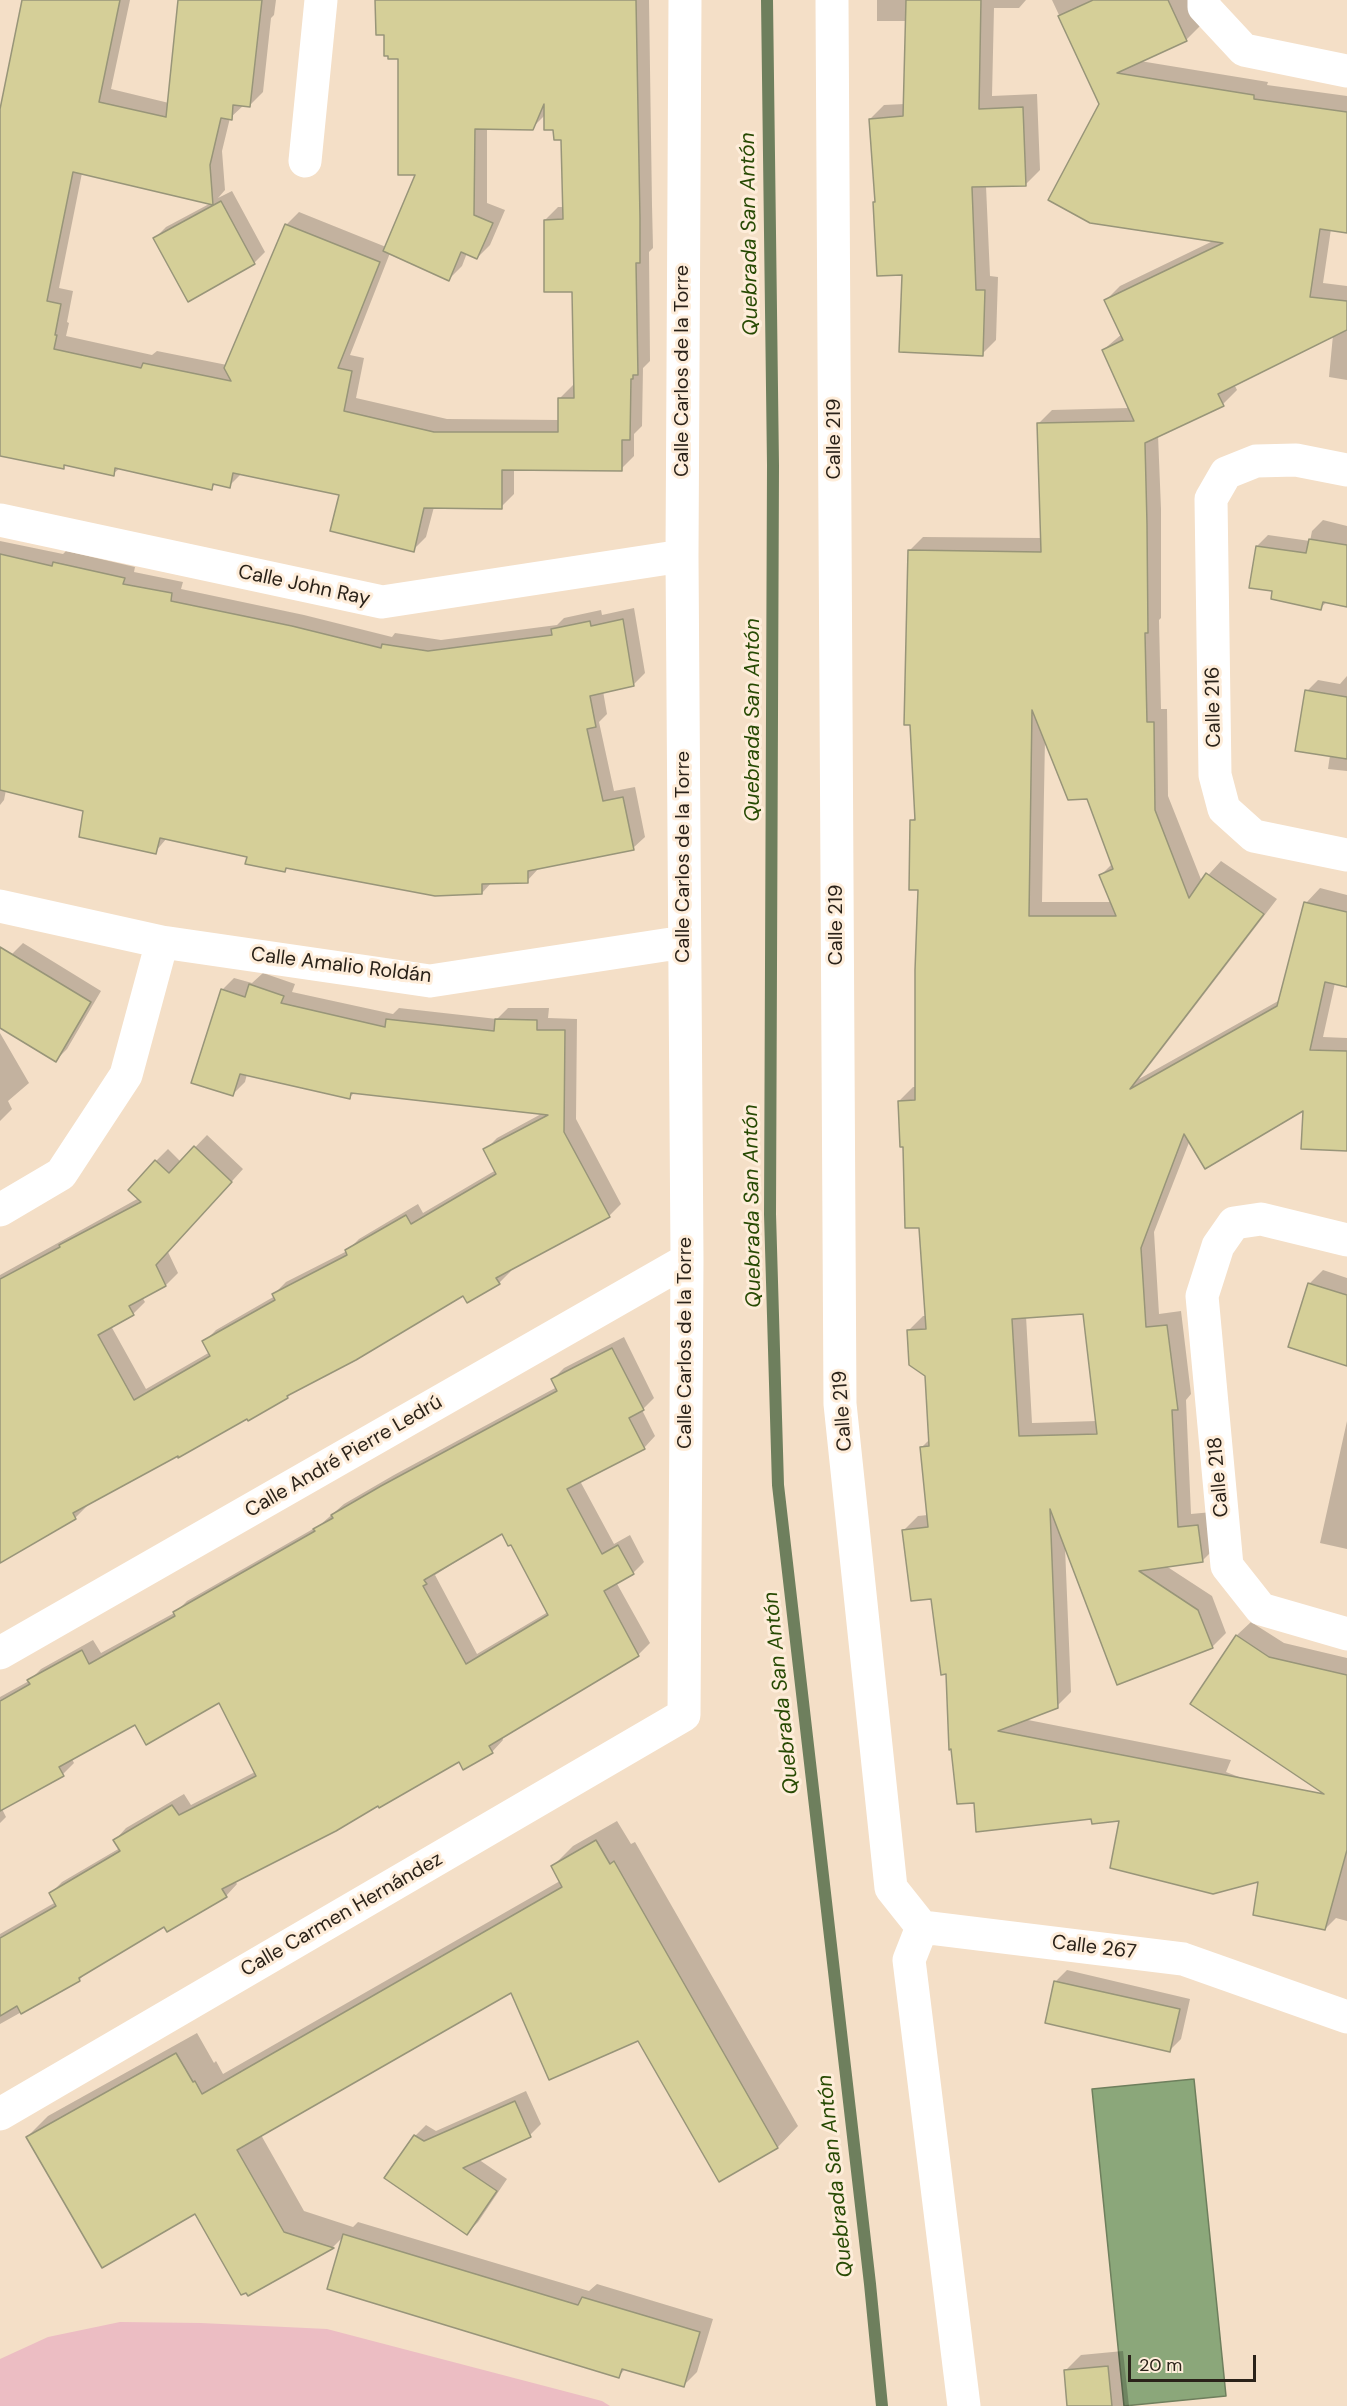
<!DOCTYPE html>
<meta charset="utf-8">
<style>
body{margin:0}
#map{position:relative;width:1347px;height:2406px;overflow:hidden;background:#f4dfc7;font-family:"DM Sans",sans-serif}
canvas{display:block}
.scale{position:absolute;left:1128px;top:2355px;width:128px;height:27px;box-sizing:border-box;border:3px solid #2a2219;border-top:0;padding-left:8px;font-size:18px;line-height:21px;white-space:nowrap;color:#2a2219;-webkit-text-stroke:4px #feedda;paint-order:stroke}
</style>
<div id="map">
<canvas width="1347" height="2406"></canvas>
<div class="scale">20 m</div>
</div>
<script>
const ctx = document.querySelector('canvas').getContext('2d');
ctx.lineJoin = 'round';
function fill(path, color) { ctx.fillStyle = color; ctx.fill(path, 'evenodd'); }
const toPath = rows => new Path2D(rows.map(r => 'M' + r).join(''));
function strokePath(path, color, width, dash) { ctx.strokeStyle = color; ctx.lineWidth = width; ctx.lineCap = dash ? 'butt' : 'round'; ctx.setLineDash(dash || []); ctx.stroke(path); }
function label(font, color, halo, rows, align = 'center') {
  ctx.font = font + ' "DM Sans",sans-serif'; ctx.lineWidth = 6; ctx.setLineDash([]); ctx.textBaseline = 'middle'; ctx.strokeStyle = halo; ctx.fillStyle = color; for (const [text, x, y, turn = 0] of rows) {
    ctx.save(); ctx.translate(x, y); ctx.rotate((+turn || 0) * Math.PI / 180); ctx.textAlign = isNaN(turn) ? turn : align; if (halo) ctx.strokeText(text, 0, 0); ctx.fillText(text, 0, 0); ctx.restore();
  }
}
const green = toPath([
 [120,2322,201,2323,327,2329,602,2401,610,2406,0,2406,0,2359,48,2337]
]);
const water = toPath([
 [1194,2079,1226,2396,1124,2406,1092,2089,1194,2079]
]);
const shadow = toPath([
 [23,0,130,0,111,89,169,103,180,0,276,0,274,15,271,18,263,92,250,105,245,104,230,118,222,151,225,190,218,198,232,191,265,252,254,263,155,238,166,227,211,203,82,173,59,288,73,291,67,322,69,323,66,336,152,355,157,351,227,365,286,225,299,212,386,247,418,174,399,57,385,33,377,0,649,0,652,205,653,248,649,252,650,361,643,368,642,426,634,434,634,456,621,469,514,468,514,494,501,507,434,507,426,537,413,550,341,494,242,473,229,486,216,483,212,488,120,468,113,474,66,464,63,467,0,454,0,109],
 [545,115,563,139,564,207,558,207,545,220,574,290,576,385,573,385,560,398,560,420,447,419,356,398,364,358,350,355,390,253,449,279,462,266,467,253,477,258,490,245,505,210,487,203,487,128,532,128],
 [877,0,1026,0,1019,8,994,8,992,96,1037,94,1040,170,1026,184,986,186,990,276,998,277,996,340,982,354,903,274,876,201,870,119,884,105,905,104,907,21,877,21],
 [1052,0,1188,0,1200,26,1186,40,1140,61,1268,82,1267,85,1347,96,1347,232,1331,229,1323,283,1347,286,1347,380,1329,377,1333,335,1234,384,1237,390,1223,404,1158,435,1161,509,1161,618,1159,620,1161,709,1167,709,1168,796,1202,882,1221,861,1277,899,1139,1079,1280,1000,1306,903,1320,888,1347,895,1347,985,1335,983,1323,1037,1347,1038,1347,1149,1304,1109,1190,1140,1154,1232,1159,1314,1181,1311,1191,1394,1186,1400,1191,1514,1212,1512,1216,1547,1202,1561,1166,1566,1212,1596,1226,1633,1212,1647,1065,1547,1071,1692,1057,1706,1023,1719,1231,1760,1226,1772,1347,1818,1347,1921,1336,1918,1325,1929,1260,1880,1121,1820,975,1801,933,1597,904,1530,918,1516,928,1515,922,1447,930,1439,927,1375,909,1330,923,1316,927,1316,921,1226,904,1146,899,1101,913,1087,916,1087,920,889,912,821,916,816,909,551,923,537,1042,538,1038,424,1052,410,1129,408,1103,350,1122,334,1106,300,1120,286,1215,240,1101,105],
 [1045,738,1088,798,1113,863,1101,875,1112,902,1042,902],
 [1084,1313,1097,1421,1032,1423,1026,1316],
 [1323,520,1347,526,1347,605,1327,602,1320,608,1274,590,1257,546,1268,535,1310,541,1312,531],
 [0,541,63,554,66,551,135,567,134,572,183,582,181,589,304,615,392,637,395,633,441,640,557,625,564,618,601,610,602,615,634,608,645,673,633,685,603,691,607,714,599,722,614,791,635,787,645,837,633,848,539,868,527,881,492,882,482,893,288,867,285,870,248,856,167,838,155,852,85,809,6,790,4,800,0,805],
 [1347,676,1347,771,1328,769,1330,755,1307,691,1318,680,1340,684],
 [23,943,101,991,67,1049,56,1060,0,1026,0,973,12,954],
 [263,973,295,984,292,992,393,1014,399,1008,497,1019,508,1008,549,1008,548,1018,577,1019,576,1119,621,1204,609,1216,509,1269,511,1271,499,1283,464,1294,293,1391,288,1397,249,1419,247,1416,86,1504,87,1506,75,1518,0,1562,0,1275,139,1198,156,1161,168,1149,181,1162,207,1135,243,1169,168,1252,178,1273,166,1285,142,1297,145,1302,133,1314,111,1326,146,1389,210,1352,204,1342,216,1330,275,1296,274,1294,286,1282,347,1251,359,1239,418,1204,423,1213,496,1170,485,1150,497,1138,543,1113,355,1092,349,1098,247,1074,245,1082,233,1094,222,990,234,978,252,983],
 [0,1033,29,1083,8,1101,12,1109,0,1121],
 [1323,1270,1347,1278,1347,1364,1309,1284],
 [624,1337,654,1398,642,1410,655,1436,644,1448,580,1481,614,1544,630,1535,644,1562,633,1573,616,1582,650,1643,638,1655,502,1737,503,1740,492,1752,459,1760,235,1881,237,1884,226,1896,165,1925,88,1971,79,1980,0,2024,0,1934,56,1902,51,1893,62,1882,120,1848,115,1840,126,1828,184,1794,191,1805,255,1772,219,1701,135,1723,72,1759,74,1763,63,1774,2,1809,6,1817,0,1823,0,1697,29,1681,41,1669,93,1640,101,1653,176,1612,187,1601,320,1525,344,1504,394,1475,557,1387,553,1379,564,1368],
 [503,1532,511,1543,548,1612,477,1654,435,1575],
 [1347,1421,1347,1549,1320,1543],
 [1251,1622,1284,1643,1347,1658,1347,1776,1192,1704,1237,1635],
 [617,1821,631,1844,635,1842,798,2126,778,2147,719,2180,638,2040,512,1991,261,2135,304,2211,353,2227,358,2222,589,2291,597,2284,713,2319,697,2372,684,2385,626,2368,619,2376,345,2235,333,2247,248,2294,196,2212,27,2137,48,2116,197,2033,214,2063,216,2061,223,2074,560,1881,552,1867,573,1846],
 [1067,1970,1190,1999,1181,2039,1170,2050,1047,2022,1056,1981],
 [526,2091,541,2124,530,2135,478,2159,507,2179,478,2222,467,2233,386,2178,415,2136,426,2125,436,2131],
 [1123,2351,1129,2406,1069,2406,1065,2371,1081,2355]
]);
const stream = toPath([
 [767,0,773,465,770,1214,778,1485,870,2284,882,2406]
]);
const building = toPath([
 [22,0,120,0,99,102,166,117,178,0,262,0,250,107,233,105,232,120,221,118,210,165,213,205,73,172,47,301,61,304,55,335,57,335,54,349,141,368,143,363,231,381,224,368,285,224,380,262,338,368,352,371,344,411,434,432,558,432,558,398,574,398,572,292,544,292,544,220,563,219,561,140,554,140,553,130,544,130,544,104,533,130,475,129,474,215,493,223,477,259,461,252,449,281,383,251,415,175,398,175,398,59,388,59,388,56,384,56,384,35,376,35,375,0,636,0,640,218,640,263,636,263,638,375,633,375,633,379,631,379,630,440,622,440,622,471,502,470,502,509,424,508,414,552,330,531,339,495,233,473,230,488,213,484,212,490,115,468,114,476,64,465,64,469,0,456,0,109,22,0],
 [906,0,981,0,979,109,1023,107,1026,186,972,187,976,290,985,290,983,356,899,352,902,275,877,276,873,202,875,202,869,119,903,116,906,0],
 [1093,0,1168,0,1187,41,1117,73,1254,95,1254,99,1347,112,1347,233,1320,229,1310,297,1347,301,1347,330,1218,394,1224,406,1145,443,1147,524,1148,633,1145,633,1147,722,1154,722,1155,810,1189,898,1206,873,1264,914,1130,1089,1277,1006,1304,902,1347,912,1347,987,1325,982,1310,1050,1347,1051,1347,1151,1301,1149,1303,1111,1205,1169,1184,1134,1141,1248,1146,1327,1167,1325,1178,1410,1172,1410,1178,1527,1198,1525,1203,1562,1139,1571,1198,1610,1213,1648,1117,1685,1050,1509,1058,1708,998,1731,1324,1794,1190,1704,1236,1635,1269,1657,1347,1675,1347,1850,1325,1930,1253,1915,1258,1882,1213,1894,1110,1868,1119,1821,1092,1824,1091,1819,976,1832,974,1803,957,1804,951,1749,949,1750,946,1674,941,1675,931,1599,911,1601,902,1530,928,1527,920,1447,929,1446,925,1376,909,1365,907,1330,926,1329,919,1228,905,1228,903,1147,900,1147,898,1101,915,1100,915,970,918,890,909,890,910,820,915,820,910,725,904,725,908,550,1041,552,1037,423,1134,421,1102,350,1123,340,1104,300,1223,243,1090,223,1048,200,1099,104,1058,16,1093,0],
 [1032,710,1068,800,1087,799,1113,869,1099,875,1116,916,1029,916,1032,710],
 [1083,1314,1097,1434,1019,1436,1012,1319,1083,1314],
 [221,201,255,264,188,302,153,238,221,201],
 [1309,539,1347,545,1347,607,1323,602,1321,610,1271,599,1272,591,1249,588,1256,546,1306,553,1309,539],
 [0,554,52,566,53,562,125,578,123,584,172,593,171,601,292,626,381,648,382,644,428,651,552,635,551,629,590,621,591,626,623,619,634,686,590,696,596,727,587,729,603,801,623,797,634,850,528,871,528,883,482,884,482,894,435,896,286,868,285,872,245,864,247,857,160,838,156,854,79,837,83,811,0,790,0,554],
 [1305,690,1347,697,1347,759,1295,751,1305,690],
 [0,947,91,1002,56,1062,0,1028,0,947],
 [249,984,284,996,281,1003,385,1027,386,1019,494,1031,495,1019,537,1020,537,1030,565,1030,564,1132,610,1217,496,1278,500,1284,467,1303,463,1296,356,1360,287,1396,288,1398,248,1421,247,1419,178,1458,178,1456,73,1513,76,1519,0,1563,0,1279,60,1247,59,1245,141,1202,128,1190,155,1160,169,1173,194,1146,232,1182,156,1265,166,1286,129,1306,134,1315,98,1335,134,1400,210,1356,202,1341,275,1300,272,1294,347,1255,345,1250,406,1215,411,1224,496,1174,483,1149,548,1115,351,1093,350,1099,240,1074,233,1096,191,1083,221,989,245,997,249,984],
 [1308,1283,1347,1295,1347,1366,1288,1347,1308,1283],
 [612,1348,644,1410,629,1418,645,1449,567,1489,602,1554,618,1545,634,1574,604,1591,639,1656,489,1746,493,1753,463,1770,459,1762,379,1808,378,1806,336,1831,222,1889,227,1897,167,1932,164,1927,79,1978,80,1981,21,2014,17,2006,0,2016,0,1938,56,1906,49,1893,120,1851,113,1840,172,1805,179,1815,256,1776,219,1703,146,1745,135,1725,59,1767,64,1776,0,1811,0,1701,30,1684,27,1680,82,1650,89,1664,175,1616,173,1612,315,1531,313,1529,333,1518,331,1515,381,1486,557,1391,551,1379,612,1348],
 [502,1534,508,1546,511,1545,548,1615,466,1664,423,1586,427,1584,424,1580,502,1534],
 [596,1840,610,1864,614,1861,778,2148,719,2182,638,2041,549,2080,511,1993,237,2150,284,2232,334,2248,248,2296,246,2293,241,2295,195,2214,102,2268,26,2137,176,2053,193,2082,195,2081,202,2094,562,1887,551,1866,596,1840],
 [1054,1981,1180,2009,1170,2052,1045,2023,1054,1981],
 [515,2101,531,2137,463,2168,497,2191,467,2235,384,2178,414,2135,424,2141,515,2101],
 [343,2234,578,2305,582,2297,700,2332,684,2387,622,2369,619,2378,327,2289,343,2234],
 [1108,2366,1112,2406,1067,2406,1064,2370,1108,2366]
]);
const minor = toPath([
 [832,0,840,1404,891,1888,922,1927,1183,1959,1347,2017],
 [1204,0,1204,7,1244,50,1347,71],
 [305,161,321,0],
 [1347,470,1296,460,1256,461,1226,473,1211,499,1215,775,1224,809,1254,836,1347,855],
 [0,520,382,602,682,556],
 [0,906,162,942,430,981,684,942],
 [0,1210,61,1174,126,1075,162,942],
 [1347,1240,1261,1219,1234,1223,1218,1246,1202,1296,1227,1566,1261,1609,1347,1634],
 [0,1653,687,1260],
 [922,1927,909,1960,964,2406],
 [0,2114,684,1715,687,1260,682,556,685,0]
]);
const streetNames = [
 ["Calle Carlos de la Torre",683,371,-90],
 ["Calle 219",835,439,-90],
 ["Calle John Ray",304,586,12],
 ["Calle 216",1214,707,-91],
 ["Calle Carlos de la Torre",684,857,-90],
 ["Calle 219",837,925,-90],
 ["Calle Amalio Roldán",341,966,7],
 ["Calle Carlos de la Torre",686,1343,-90],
 ["Calle 219",843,1411,-94],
 ["Calle André Pierre Ledrú",344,1457,-30],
 ["Calle 218",1219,1477,-95],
 ["Calle Carmen Hernández",342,1915,-30],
 ["Calle 267",1094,1948,7]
];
const waterNames = [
 ["Quebrada San Antón",750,234,-91],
 ["Quebrada San Antón",753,720,-90],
 ["Quebrada San Antón",753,1206,-91],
 ["Quebrada San Antón",782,1693,-96],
 ["Quebrada San Antón",836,2176,-96]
];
fill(green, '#ecbdc3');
fill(water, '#8ba77a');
strokePath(water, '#6e7f5d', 1.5);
fill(shadow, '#0003');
strokePath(stream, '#6e7f5d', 12);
fill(building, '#d5cf98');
strokePath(building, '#989579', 1.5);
strokePath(minor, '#fff', 33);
label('20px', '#2a2219', '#feedda', streetNames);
label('italic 21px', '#274a03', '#feedda', waterNames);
</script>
